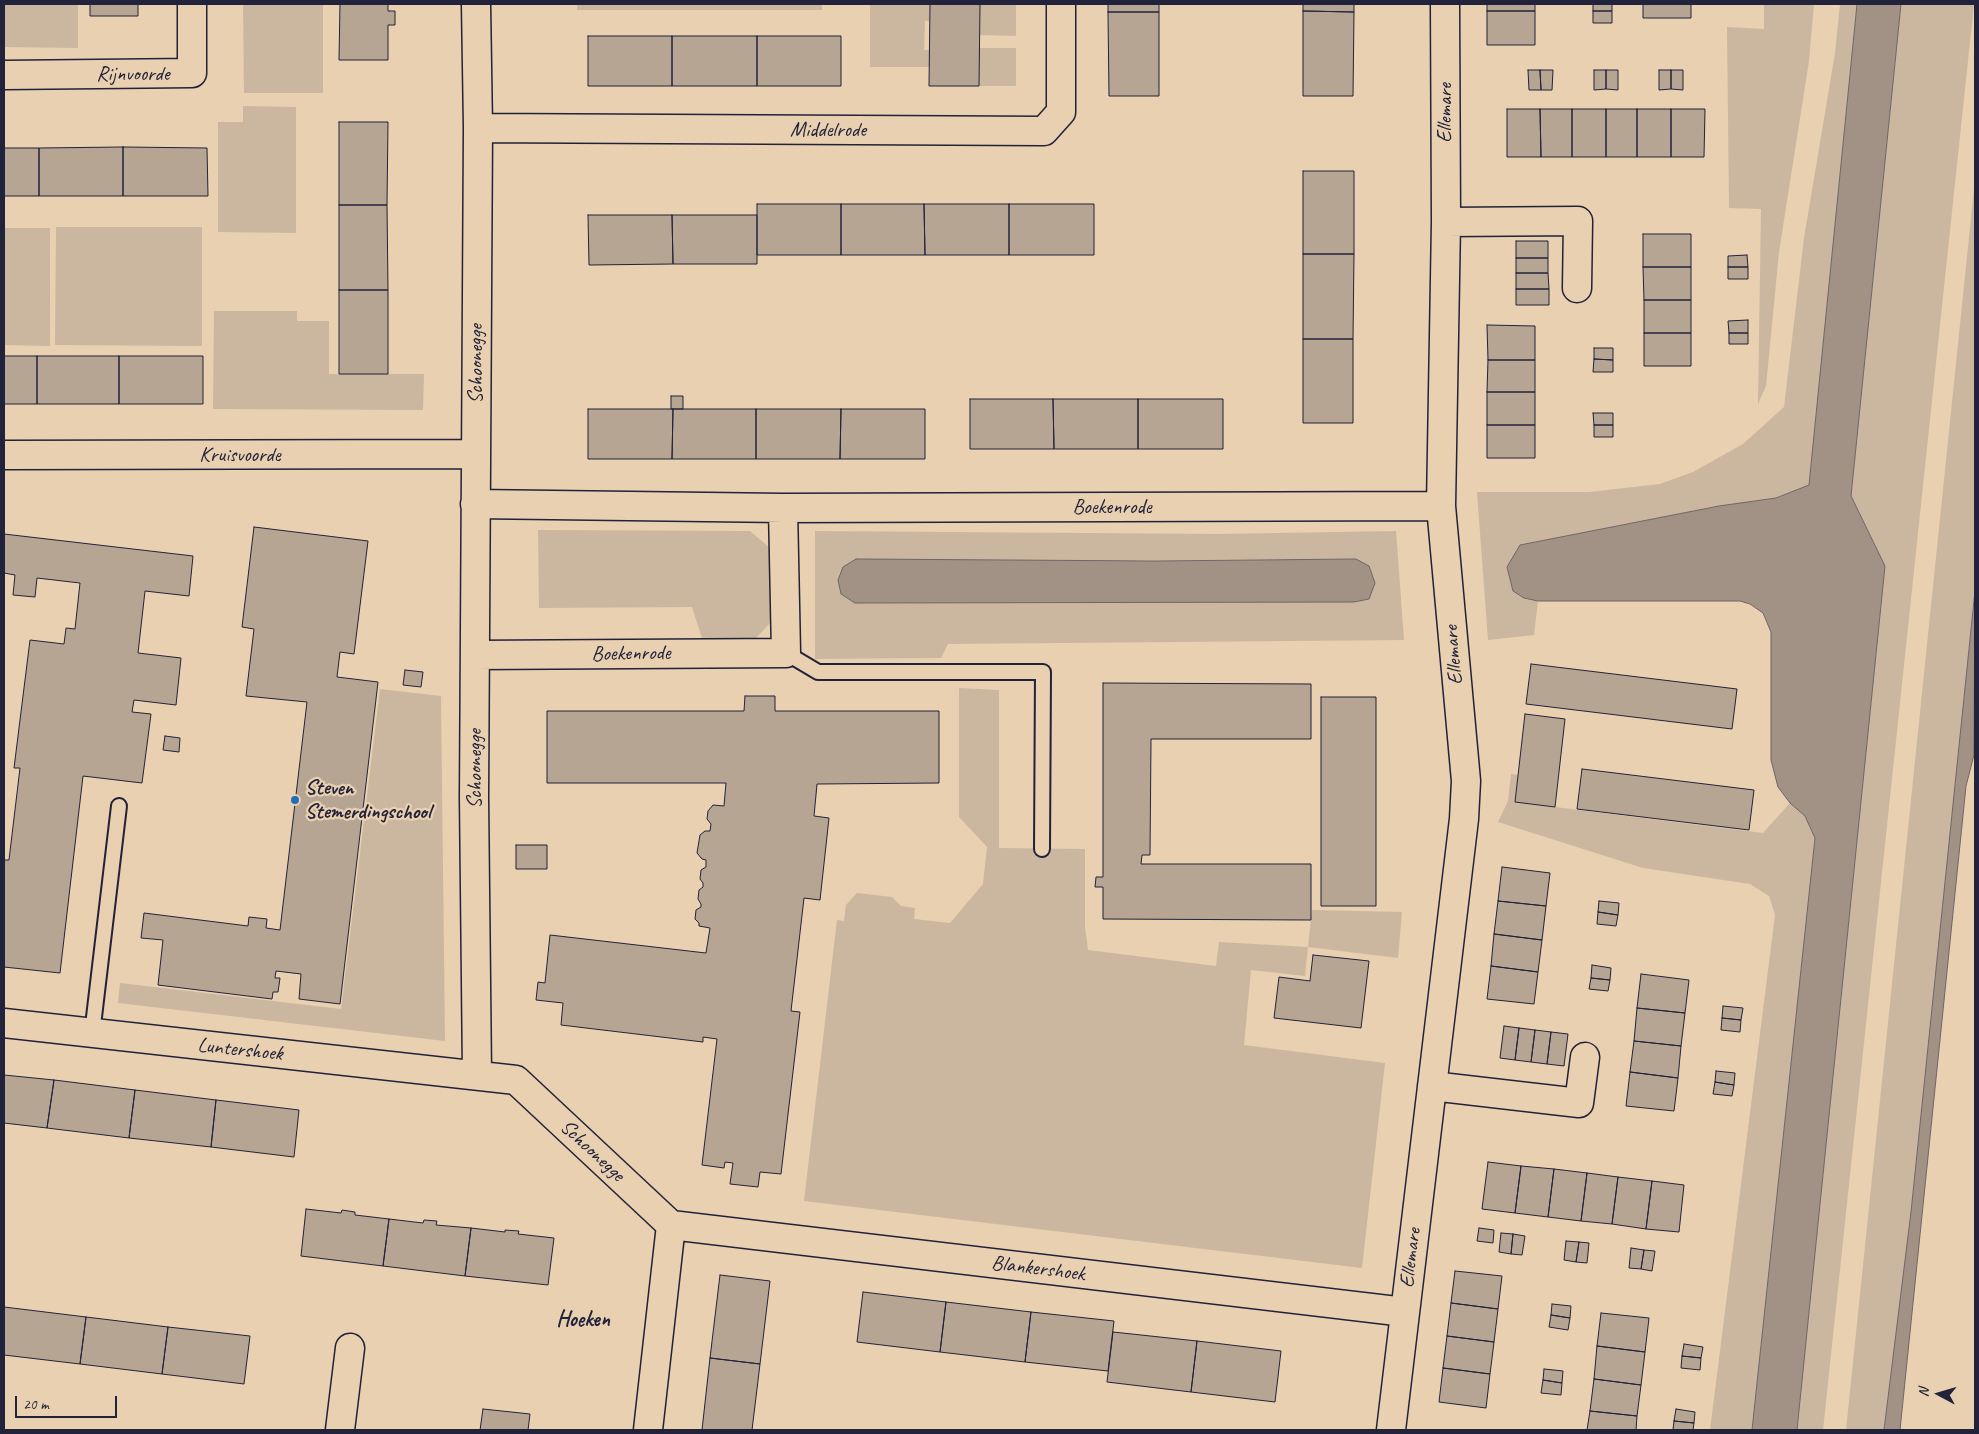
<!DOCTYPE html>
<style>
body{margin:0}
#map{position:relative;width:1979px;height:1434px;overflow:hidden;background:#e8d0b0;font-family:Caveat,sans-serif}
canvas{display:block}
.frame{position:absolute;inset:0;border:5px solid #22223b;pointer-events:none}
.north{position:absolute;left:1914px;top:1369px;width:50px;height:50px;-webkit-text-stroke:4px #e8d0b0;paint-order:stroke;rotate:276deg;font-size:14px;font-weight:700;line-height:20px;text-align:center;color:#22223b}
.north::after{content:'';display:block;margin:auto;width:18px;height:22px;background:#22223b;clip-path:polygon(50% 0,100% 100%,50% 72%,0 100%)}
.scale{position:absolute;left:15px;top:1396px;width:102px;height:22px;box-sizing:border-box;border:2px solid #22223b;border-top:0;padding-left:6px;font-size:15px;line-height:18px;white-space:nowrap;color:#22223b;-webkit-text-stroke:4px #e8d0b0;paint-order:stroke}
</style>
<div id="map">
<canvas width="1979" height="1434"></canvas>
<div class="frame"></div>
<div class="north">N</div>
<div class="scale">20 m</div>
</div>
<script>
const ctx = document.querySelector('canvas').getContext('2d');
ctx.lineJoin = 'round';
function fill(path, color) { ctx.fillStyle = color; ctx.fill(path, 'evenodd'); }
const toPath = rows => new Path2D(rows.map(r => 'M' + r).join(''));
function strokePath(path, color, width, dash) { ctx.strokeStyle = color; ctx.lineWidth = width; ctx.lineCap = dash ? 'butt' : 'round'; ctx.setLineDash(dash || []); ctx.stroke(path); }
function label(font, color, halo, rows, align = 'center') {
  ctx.font = font + ' Caveat,sans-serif'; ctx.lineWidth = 4.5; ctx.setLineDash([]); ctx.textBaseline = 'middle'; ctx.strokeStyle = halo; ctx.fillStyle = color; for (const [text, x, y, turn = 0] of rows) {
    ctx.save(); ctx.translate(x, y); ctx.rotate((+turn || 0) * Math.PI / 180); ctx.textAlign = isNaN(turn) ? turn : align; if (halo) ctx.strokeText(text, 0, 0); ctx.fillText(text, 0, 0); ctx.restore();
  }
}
const green = toPath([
 [4,4,78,4,78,48,4,47],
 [243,4,323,4,323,93,244,93],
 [577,4,822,4,822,10,577,10],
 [870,4,930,4,929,21,925,21,924,50,930,50,930,67,870,67],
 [980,4,1016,4,1016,36,980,35],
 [1764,4,1814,4,1809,61,1779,252,1766,386,1758,404,1761,209,1729,208,1727,27,1764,29],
 [1840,4,1857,4,1809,485,1776,498,1719,506,1520,545,1524,598,1538,601,1534,635,1488,640,1477,492,1589,492,1660,484,1693,472,1743,444,1784,407,1804,238,1835,53],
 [1901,4,1974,4,1823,1430,1797,1430,1885,566,1851,496],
 [979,48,1016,48,1016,86,979,86],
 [243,106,296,107,296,233,218,232,218,122,243,122],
 [1975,179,1975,591,1911,1212,1884,1430,1846,1430],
 [56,227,202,227,202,346,55,345],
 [4,228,50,228,50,346,4,345],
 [214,311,297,311,297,321,329,321,329,374,424,374,423,410,213,409],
 [538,530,750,531,770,548,771,622,756,638,702,638,692,607,539,608],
 [815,531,1218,534,1396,531,1404,640,948,644,941,658,815,659],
 [1356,559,1369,599,1354,602,856,603,1052,561],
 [959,688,999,690,999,848,1085,849,1085,927,1088,950,1216,966,1219,942,1308,947,1312,910,1402,912,1398,958,1308,947,1305,976,1251,970,1244,1045,1385,1063,1362,1268,804,1201,837,920,844,921,846,905,857,893,892,897,901,906,915,908,914,919,950,923,983,884,987,847,959,817],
 [380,689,441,696,445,1041,118,1003,120,983,341,1009],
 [1511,774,1518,775,1515,802,1763,833,1790,803,1805,816,1815,838,1752,1430,1710,1430,1775,915,1769,896,1750,884,1643,868,1498,822,1508,801]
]);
const water = toPath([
 [1857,4,1901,4,1851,496,1885,566,1797,1430,1752,1430,1815,838,1805,816,1790,803,1778,787,1771,760,1771,632,1763,613,1750,604,1740,601,1538,601,1524,598,1513,591,1507,567,1520,545,1719,506,1776,498,1809,485,1857,4],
 [856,559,1154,561,1356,559,1369,566,1375,583,1369,599,1354,602,855,603,841,594,838,580,843,567,856,559],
 [1975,591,1974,755,1966,786,1900,1430,1884,1430,1911,1212,1975,591]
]);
const building = toPath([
 [90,4,138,4,138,16,90,16,90,4],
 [340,4,388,4,388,11,395,11,395,25,388,25,388,60,339,60,340,4],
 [930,4,980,4,979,86,929,86,930,4],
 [1108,4,1159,4,1159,12,1108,12,1108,4],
 [1303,4,1354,4,1354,12,1303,11,1303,4],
 [1487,4,1535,4,1535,11,1487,11,1487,4],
 [1593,4,1612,4,1612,11,1593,11,1593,4],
 [1643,4,1691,4,1691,18,1643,18,1643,4],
 [1303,11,1354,12,1353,96,1303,96,1303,11],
 [1487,11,1535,11,1535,45,1487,45,1487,11],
 [1593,11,1612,11,1612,23,1593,23,1593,11],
 [1108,12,1159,12,1159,96,1109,96,1108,12],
 [588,36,672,36,672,86,588,86,588,36],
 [672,36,757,36,757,86,672,86,672,36],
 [757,36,841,36,841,86,757,86,757,36],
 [1528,70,1540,70,1541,90,1529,90,1528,70],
 [1540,70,1553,70,1552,90,1541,90,1540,70],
 [1594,70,1606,70,1606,89,1594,90,1594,70],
 [1606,70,1618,70,1618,90,1606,89,1606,70],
 [1659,70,1671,70,1671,89,1659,90,1659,70],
 [1671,70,1683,70,1683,90,1671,89,1671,70],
 [1507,109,1540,109,1541,157,1507,157,1507,109],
 [1540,109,1572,109,1572,157,1541,157,1540,109],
 [1572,109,1606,109,1606,157,1572,157,1572,109],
 [1606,109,1637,109,1637,157,1606,157,1606,109],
 [1637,109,1671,109,1671,157,1637,157,1637,109],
 [1671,109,1705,109,1704,157,1671,157,1671,109],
 [339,122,388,122,387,205,339,205,339,122],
 [123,147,207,148,208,196,123,196,123,147],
 [123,147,123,196,39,196,39,148,123,147],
 [4,148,39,148,39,196,4,196,4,148],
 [1303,171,1354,171,1354,254,1303,254,1303,171],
 [757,204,841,204,841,255,757,255,757,204],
 [841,204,924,204,925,255,841,255,841,204],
 [924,204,1009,204,1009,255,925,255,924,204],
 [1009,204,1094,204,1094,255,1009,255,1009,204],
 [339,205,387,205,388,290,339,290,339,205],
 [588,215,672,215,673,264,589,265,588,215],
 [672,215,757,215,757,264,673,264,672,215],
 [1643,234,1691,234,1691,267,1643,267,1643,234],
 [1516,241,1548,241,1548,258,1516,258,1516,241],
 [1303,254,1354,254,1353,339,1303,339,1303,254],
 [1747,255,1748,267,1728,267,1728,256,1747,255],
 [1516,258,1548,258,1548,273,1516,273,1516,258],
 [1643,267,1691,267,1691,300,1644,300,1643,267],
 [1728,267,1748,267,1748,279,1728,279,1728,267],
 [1516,273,1548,273,1549,289,1516,289,1516,273],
 [1516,289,1549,289,1549,305,1516,305,1516,289],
 [339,290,388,290,388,374,339,374,339,290],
 [1644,300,1691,300,1691,333,1644,333,1644,300],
 [1748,320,1748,333,1729,333,1728,321,1748,320],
 [1487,325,1535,326,1535,360,1488,360,1487,325],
 [1644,333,1691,333,1691,366,1644,366,1644,333],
 [1729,333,1748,333,1748,344,1729,344,1729,333],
 [1303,339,1353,339,1353,423,1303,423,1303,339],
 [1594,348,1613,348,1613,360,1594,359,1594,348],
 [4,356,37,356,37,404,4,404,4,356],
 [37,356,119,356,119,404,37,404,37,356],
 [119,356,203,356,203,404,119,404,119,356],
 [1594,359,1613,360,1613,372,1593,372,1594,359],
 [1488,360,1535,360,1535,392,1487,392,1488,360],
 [1487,392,1535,392,1535,425,1487,425,1487,392],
 [671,396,683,396,683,409,671,409,671,396],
 [970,399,1053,399,1054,449,970,449,970,399],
 [1053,399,1138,399,1138,449,1054,449,1053,399],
 [1138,399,1223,399,1223,449,1138,449,1138,399],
 [588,409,673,409,672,459,588,459,588,409],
 [673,409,756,409,756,459,672,459,673,409],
 [756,409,841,409,840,459,756,459,756,409],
 [841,409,925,409,925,459,840,459,841,409],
 [1593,413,1613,413,1613,425,1594,425,1593,413],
 [1487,425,1535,425,1535,458,1487,458,1487,425],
 [1594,425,1613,425,1613,437,1594,437,1594,425],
 [254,527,368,541,354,654,340,652,337,677,378,682,340,1004,299,999,301,974,276,971,275,978,280,978,278,992,273,992,272,999,158,985,163,940,141,938,144,913,248,926,249,917,267,919,266,928,280,930,307,702,246,696,254,629,242,627,254,527],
 [4,534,193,556,189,596,145,591,138,653,181,658,176,705,134,700,132,712,151,714,142,783,83,776,60,973,4,967,4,860,9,860,20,768,14,768,30,640,64,644,66,628,75,629,80,583,37,578,35,597,13,595,15,575,4,573,4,534],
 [1531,664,1737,689,1732,729,1526,704,1531,664],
 [405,670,423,672,421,687,403,685,405,670],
 [1103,683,1311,684,1311,739,1151,739,1150,855,1142,855,1141,864,1311,864,1311,920,1103,919,1103,887,1095,887,1096,877,1103,877,1103,683],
 [745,696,775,696,775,711,939,711,939,783,817,784,814,816,829,818,820,900,804,898,791,1011,800,1012,781,1174,760,1172,758,1187,730,1184,733,1163,725,1162,724,1168,702,1165,717,1039,703,1037,703,1042,561,1025,563,1003,536,1000,538,982,545,983,550,935,706,953,710,928,699,926,699,923,695,919,696,910,701,907,701,904,698,899,699,890,703,887,703,883,700,879,701,870,706,867,706,860,702,859,697,853,700,835,705,831,710,831,711,824,707,819,708,811,713,805,724,806,726,783,547,783,547,711,744,711,745,696],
 [1321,697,1376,697,1376,906,1321,906,1321,697],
 [1525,714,1565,719,1555,807,1515,802,1525,714],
 [165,736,180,738,179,752,163,750,165,736],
 [1582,769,1754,790,1749,830,1577,809,1582,769],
 [516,845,547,845,547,869,516,869,516,845],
 [1502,867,1550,873,1546,906,1498,901,1502,867],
 [1498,901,1546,906,1542,940,1494,934,1498,901],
 [1599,901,1619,903,1618,915,1598,912,1599,901],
 [1598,912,1618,915,1616,926,1597,924,1598,912],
 [1494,934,1542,940,1538,972,1491,966,1494,934],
 [1313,955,1369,961,1361,1028,1274,1018,1279,977,1310,981,1313,955],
 [1592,965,1611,968,1610,980,1591,978,1592,965],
 [1491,966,1538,972,1534,1004,1487,999,1491,966],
 [1641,974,1689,980,1685,1013,1637,1008,1641,974],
 [1591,978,1610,980,1608,991,1589,989,1591,978],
 [1723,1006,1743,1008,1741,1020,1722,1018,1723,1006],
 [1637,1008,1685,1013,1681,1046,1634,1041,1637,1008],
 [1722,1018,1741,1020,1740,1032,1721,1030,1722,1018],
 [1504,1026,1519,1028,1515,1060,1500,1058,1504,1026],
 [1519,1028,1535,1030,1531,1062,1515,1060,1519,1028],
 [1535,1030,1551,1032,1547,1064,1531,1062,1535,1030],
 [1551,1032,1568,1034,1564,1066,1547,1064,1551,1032],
 [1634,1041,1681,1046,1678,1078,1630,1072,1634,1041],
 [1716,1071,1735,1073,1734,1085,1715,1082,1716,1071],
 [1630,1072,1678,1078,1674,1111,1626,1106,1630,1072],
 [4,1075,54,1080,47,1128,4,1123,4,1075],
 [54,1080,135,1090,129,1138,47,1128,54,1080],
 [1715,1082,1734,1085,1732,1096,1713,1094,1715,1082],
 [135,1090,216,1100,211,1147,129,1138,135,1090],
 [216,1100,299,1110,294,1157,211,1147,216,1100],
 [1488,1162,1521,1166,1515,1213,1482,1209,1488,1162],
 [1521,1166,1554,1169,1548,1217,1515,1213,1521,1166],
 [1554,1169,1587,1173,1581,1221,1548,1217,1554,1169],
 [1587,1173,1618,1177,1612,1224,1581,1221,1587,1173],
 [1618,1177,1652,1181,1646,1229,1612,1224,1618,1177],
 [1652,1181,1684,1185,1679,1232,1646,1229,1652,1181],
 [306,1209,341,1213,342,1210,355,1212,355,1215,389,1219,383,1266,301,1256,306,1209],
 [389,1219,423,1223,424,1220,437,1221,436,1225,471,1228,465,1276,383,1266,389,1219],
 [471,1228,505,1232,505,1230,519,1231,518,1234,554,1238,548,1285,465,1276,471,1228],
 [1479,1228,1494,1230,1493,1243,1477,1241,1479,1228],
 [1501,1233,1513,1234,1511,1254,1499,1252,1501,1233],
 [1513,1234,1525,1236,1522,1255,1511,1254,1513,1234],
 [1566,1241,1579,1242,1576,1262,1564,1260,1566,1241],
 [1579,1242,1589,1243,1587,1263,1576,1262,1579,1242],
 [1631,1248,1644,1250,1641,1269,1629,1268,1631,1248],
 [1644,1250,1655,1251,1652,1271,1641,1269,1644,1250],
 [1455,1271,1502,1276,1498,1309,1451,1303,1455,1271],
 [720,1275,770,1281,760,1364,710,1358,720,1275],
 [863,1292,946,1302,940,1352,857,1342,863,1292],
 [946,1302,1031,1312,1025,1362,940,1352,946,1302],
 [1451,1303,1498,1309,1494,1342,1447,1336,1451,1303],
 [1552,1304,1571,1306,1570,1318,1551,1315,1552,1304],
 [4,1307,86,1317,80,1364,4,1355,4,1307],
 [1031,1312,1114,1321,1108,1371,1025,1362,1031,1312],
 [1601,1313,1649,1318,1645,1352,1597,1346,1601,1313],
 [1551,1315,1570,1318,1568,1330,1549,1327,1551,1315],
 [86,1317,168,1327,162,1374,80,1364,86,1317],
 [168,1327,250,1336,244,1384,162,1374,168,1327],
 [1113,1332,1197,1341,1191,1392,1107,1382,1113,1332],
 [1447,1336,1494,1342,1490,1374,1443,1368,1447,1336],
 [1197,1341,1281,1351,1275,1402,1191,1392,1197,1341],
 [1684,1344,1703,1347,1701,1358,1682,1356,1684,1344],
 [1597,1346,1645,1352,1641,1385,1594,1379,1597,1346],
 [1682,1356,1701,1358,1700,1370,1681,1368,1682,1356],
 [710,1358,760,1364,752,1430,702,1430,710,1358],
 [1443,1368,1490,1374,1486,1408,1439,1402,1443,1368],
 [1544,1369,1563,1371,1562,1383,1543,1380,1544,1369],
 [1594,1379,1641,1385,1637,1416,1590,1411,1594,1379],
 [1543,1380,1562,1383,1561,1395,1541,1393,1543,1380],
 [483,1409,530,1414,528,1430,480,1430,483,1409],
 [1676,1409,1695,1412,1694,1423,1674,1421,1676,1409],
 [1590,1411,1637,1416,1636,1430,1587,1430,1590,1411],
 [1674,1421,1694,1423,1693,1430,1673,1430,1674,1421]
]);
const lane = toPath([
 [786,653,818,672,1043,672,1042,849],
 [92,1034,119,806]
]);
const street = toPath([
 [476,4,478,128,474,797,477,1075],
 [4,75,192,73,192,4],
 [478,128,1044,131,1061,112,1061,4],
 [1446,222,1578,221,1577,288],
 [4,455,475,454],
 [475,504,783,508,1441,506],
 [476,655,786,653,783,508],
 [4,1023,516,1080,671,1225,648,1430],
 [1432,1086,1579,1103,1585,1057],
 [671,1225,1405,1312],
 [340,1430,350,1348],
 [1391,1430,1464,819,1466,781,1441,506,1446,222,1445,4]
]);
const markers = [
 [295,800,5,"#1f6fb2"]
];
const streetNames = [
 ["Rijnvoorde",133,74],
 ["Ellemare",1445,113,-90],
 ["Middelrode",828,130],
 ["Schoonegge",476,364,-90],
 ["Kruisvoorde",240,455],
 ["Boekenrode",1112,507],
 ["Boekenrode",631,654,-1],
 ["Ellemare",1454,655,-95],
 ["Schoonegge",475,769,-90],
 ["Luntershoek",240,1050,6],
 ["Schoonegge",592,1151,43],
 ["Ellemare",1411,1258,-83],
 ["Blankershoek",1038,1269,7]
];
const poiNames = [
 ["Steven",305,788],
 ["Stemerdingschool",305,812]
];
const neighbourhoodNames = [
 ["Hoeken",583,1320]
];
fill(green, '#cbb79f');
fill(water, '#a29286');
strokePath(water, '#6f6568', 1);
fill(building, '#b7a593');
strokePath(building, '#22223b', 1);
strokePath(lane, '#22223b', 18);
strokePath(street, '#22223b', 31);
strokePath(lane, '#e8d0b0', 14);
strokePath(street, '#e8d0b0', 28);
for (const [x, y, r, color] of markers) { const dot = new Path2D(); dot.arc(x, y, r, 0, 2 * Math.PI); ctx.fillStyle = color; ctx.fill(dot); strokePath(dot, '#e8d0b0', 2); }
label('21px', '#22223b', '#e8d0b0', streetNames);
label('bold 21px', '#22223b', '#e8d0b0', poiNames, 'left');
label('bold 22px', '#22223b', '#e8d0b0', neighbourhoodNames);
</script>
